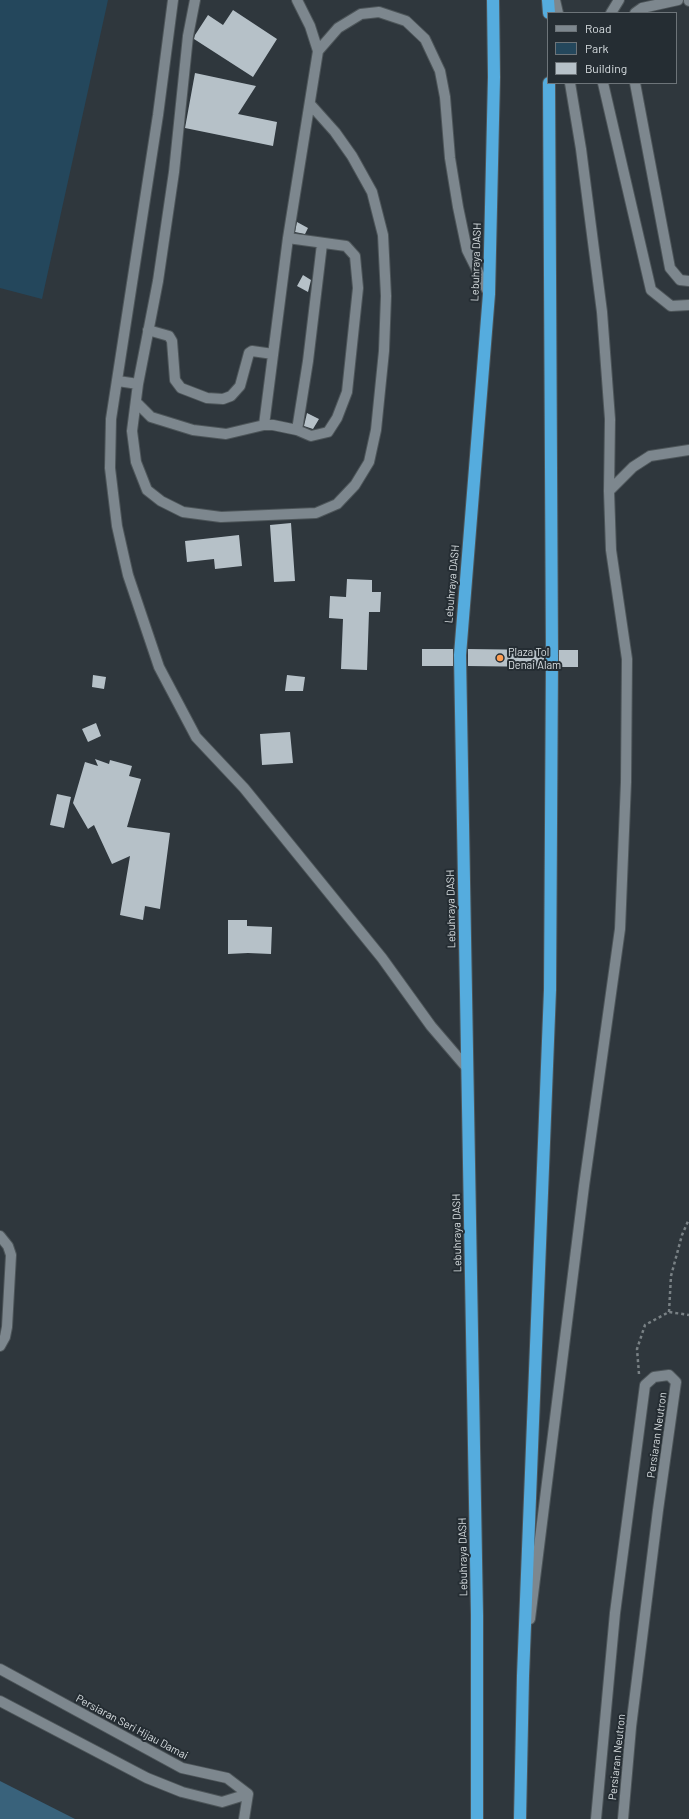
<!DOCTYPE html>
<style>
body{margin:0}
#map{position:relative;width:689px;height:1819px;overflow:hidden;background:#2f373d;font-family:Barlow,sans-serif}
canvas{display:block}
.legend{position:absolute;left:547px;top:12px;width:130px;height:72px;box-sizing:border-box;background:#252d33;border:1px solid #6d7479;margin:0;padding:5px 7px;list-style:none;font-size:12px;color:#d9dfe2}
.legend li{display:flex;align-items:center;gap:8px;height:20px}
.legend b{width:20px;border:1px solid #6d7479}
</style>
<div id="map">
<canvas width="689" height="1819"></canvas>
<ul class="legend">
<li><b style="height:5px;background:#7d878e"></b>Road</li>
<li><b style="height:11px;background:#24475c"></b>Park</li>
<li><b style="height:11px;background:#b6c1c8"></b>Building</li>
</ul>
</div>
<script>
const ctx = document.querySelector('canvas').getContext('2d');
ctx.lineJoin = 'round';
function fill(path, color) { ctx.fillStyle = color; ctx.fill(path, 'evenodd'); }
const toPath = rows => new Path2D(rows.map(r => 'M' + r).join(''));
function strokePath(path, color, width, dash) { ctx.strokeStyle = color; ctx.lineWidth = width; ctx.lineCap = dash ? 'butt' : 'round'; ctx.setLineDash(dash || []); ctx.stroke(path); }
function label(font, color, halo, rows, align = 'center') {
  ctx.font = font + ' Barlow,sans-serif'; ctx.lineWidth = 4; ctx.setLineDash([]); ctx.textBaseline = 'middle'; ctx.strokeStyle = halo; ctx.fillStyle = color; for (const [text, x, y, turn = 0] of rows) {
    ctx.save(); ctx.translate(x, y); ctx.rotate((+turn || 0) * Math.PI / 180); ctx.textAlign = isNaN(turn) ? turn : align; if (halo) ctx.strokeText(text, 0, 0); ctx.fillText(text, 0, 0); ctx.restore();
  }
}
const green = toPath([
 [0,0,108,0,42,299,0,288]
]);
const water = toPath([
 [0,1781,75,1819,0,1819]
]);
const building = toPath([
 [233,10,277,39,253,77,194,39,195,35,208,15,223,25],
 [195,73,256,86,238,114,277,122,273,146,185,128],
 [297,222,308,228,305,234,295,232],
 [303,275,311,280,308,292,297,286],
 [307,413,319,419,313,429,304,426],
 [291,523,295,581,274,582,270,525],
 [239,535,242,566,215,569,214,559,187,562,185,541],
 [347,579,372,580,372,592,381,592,380,612,369,612,367,670,341,669,343,619,329,618,330,596,346,597],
 [422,649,453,649,453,666,422,666],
 [468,649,544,650,544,667,468,666],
 [559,650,578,650,578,667,559,667],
 [93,675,106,677,104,689,92,687],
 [287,675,305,677,303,691,285,691],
 [96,723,101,736,88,742,82,729],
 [290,732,293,763,262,765,260,734],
 [95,759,109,764,110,760,132,766,129,776,141,779,127,827,170,833,160,909,145,906,143,920,120,915,130,856,112,864,94,825,88,829,73,803,85,762,98,766],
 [57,794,71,797,64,828,50,825],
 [228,920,247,920,247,926,272,927,271,954,248,953,228,954]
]);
const path = toPath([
 [669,1312,671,1276,682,1235,689,1219],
 [639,1374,637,1349,645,1325,669,1312,689,1315]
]);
const minor = toPath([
 [173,0,158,115,111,419,110,468,117,526,128,575,159,667,196,737,244,788,382,958,431,1026,467,1068],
 [195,0,188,36,174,172,158,281,138,384,132,431,136,462,147,490,161,501,183,512,221,517,316,513,337,504,355,485,369,462,376,430,384,351,386,296,383,235,372,192,352,156,335,132,310,104],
 [555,0,558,13],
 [689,0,689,1],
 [611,13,619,0],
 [635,13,642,8,678,0],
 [318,51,338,28,361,14,379,12,406,21,425,39,440,71,445,97,450,158,458,207,467,250,489,294],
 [570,83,581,149,602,312,610,419,609,491],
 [603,83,651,290,671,306,689,305],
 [635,83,670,268,680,280,689,281],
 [148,330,169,336,172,341,175,380,181,388,207,398,223,399,231,396,240,386,249,353,252,351,273,354],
 [118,381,138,384],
 [137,403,151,417,193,430,226,434,264,425,288,238,318,51,310,26,297,0],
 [264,425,273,425,297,430,311,436,328,432,337,418,347,392,358,288,355,256,346,246,288,238],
 [297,430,308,361,322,244],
 [0,1236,8,1246,11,1255,7,1327,5,1337,0,1346],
 [530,1619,584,1186,620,929,626,782,627,659,611,550,609,491,633,467,650,456,689,450],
 [0,1669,182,1768,227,1778,248,1794],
 [0,1701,147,1778,182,1792,222,1802,248,1794],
 [244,1819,248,1794],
 [596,1819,615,1613,645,1385,654,1377,669,1375,676,1382,658,1510,631,1727,623,1819]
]);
const highway = toPath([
 [548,0,549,13],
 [477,1819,477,1615,460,655,489,294,494,77,493,0],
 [520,1819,523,1676,550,990,552,658,549,83]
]);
const markers = [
 [500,658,4,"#fc9d53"]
];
const streetNames = [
 ["Lebuhraya DASH",476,262,-88],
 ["Lebuhraya DASH",452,584,-85],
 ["Lebuhraya DASH",451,909,-91],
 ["Lebuhraya DASH",457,1233,-91],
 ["Persiaran Neutron",657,1435,-82],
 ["Lebuhraya DASH",463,1557,-91],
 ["Persiaran Seri Hijau Damai",132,1727,28],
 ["Persiaran Neutron",617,1757,-84]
];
const poiNames = [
 ["Plaza Tol",508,652],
 ["Denai Alam",508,665]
];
fill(green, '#24475c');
fill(water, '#39627b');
fill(building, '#b6c1c8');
strokePath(minor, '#4d5559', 12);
strokePath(highway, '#4d5559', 14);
strokePath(path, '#798185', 2.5, [3, 3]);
strokePath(minor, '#7d878e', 10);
strokePath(highway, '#55acde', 12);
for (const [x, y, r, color] of markers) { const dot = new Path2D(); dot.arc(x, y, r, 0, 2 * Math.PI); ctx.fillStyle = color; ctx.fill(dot); strokePath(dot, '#252d33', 1.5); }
label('11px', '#d9dfe2', '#252d33', streetNames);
label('11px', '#d9dfe2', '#252d33', poiNames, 'left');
</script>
